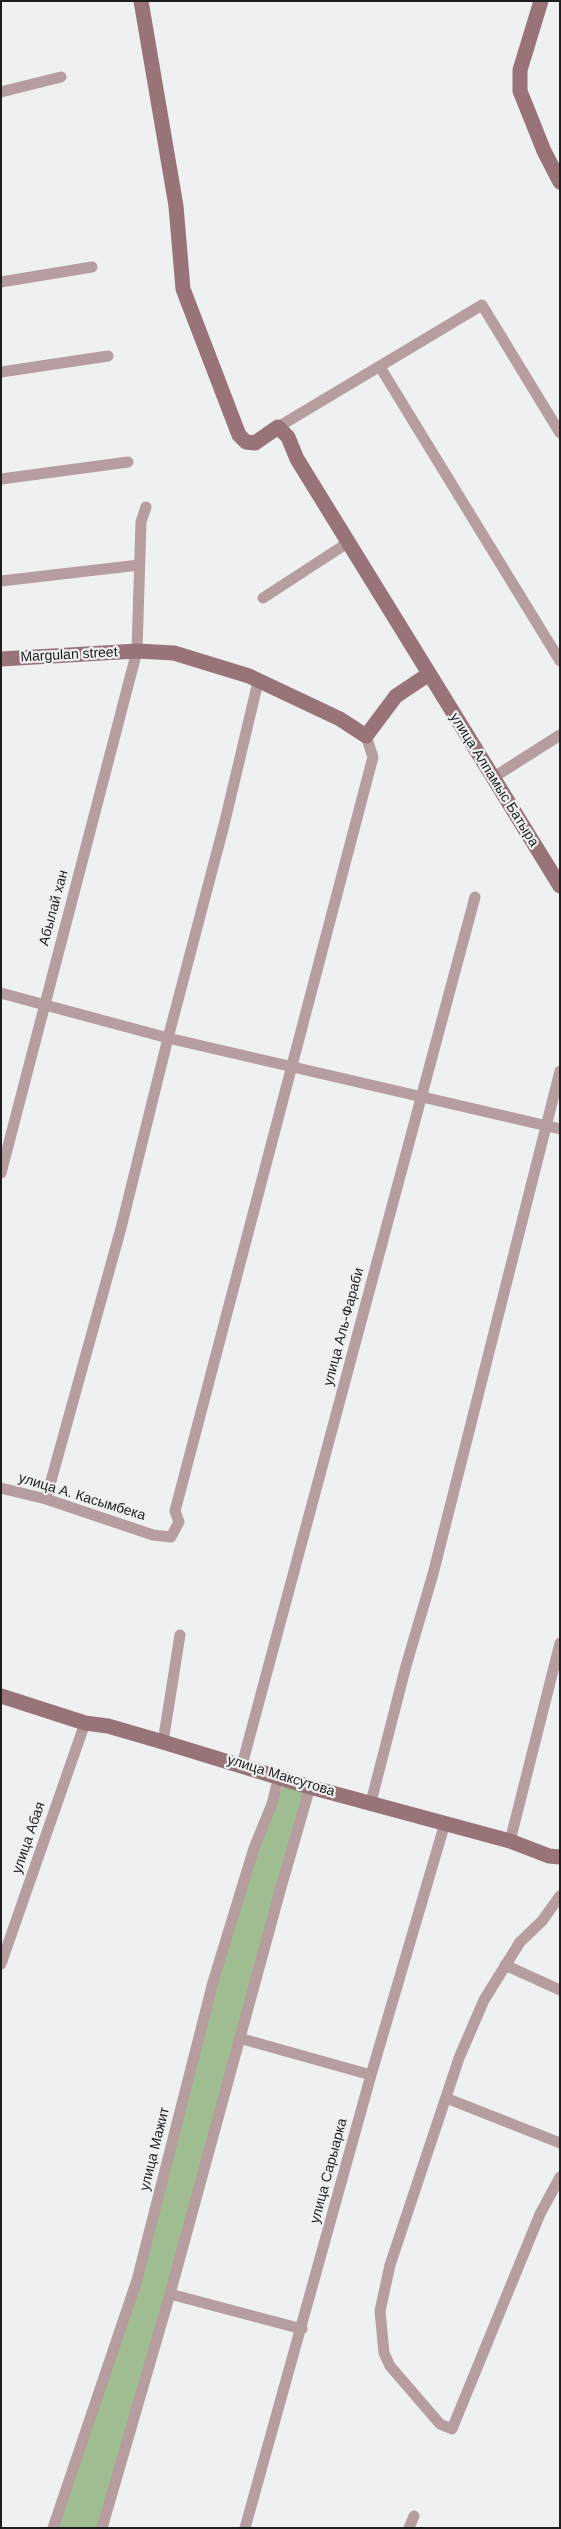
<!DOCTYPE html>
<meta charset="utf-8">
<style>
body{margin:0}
#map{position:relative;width:561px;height:2529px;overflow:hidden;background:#eff0f1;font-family:Helvetica,sans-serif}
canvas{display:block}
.frame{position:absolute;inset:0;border:2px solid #1e1e1f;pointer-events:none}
</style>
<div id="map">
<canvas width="561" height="2529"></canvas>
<div class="frame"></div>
</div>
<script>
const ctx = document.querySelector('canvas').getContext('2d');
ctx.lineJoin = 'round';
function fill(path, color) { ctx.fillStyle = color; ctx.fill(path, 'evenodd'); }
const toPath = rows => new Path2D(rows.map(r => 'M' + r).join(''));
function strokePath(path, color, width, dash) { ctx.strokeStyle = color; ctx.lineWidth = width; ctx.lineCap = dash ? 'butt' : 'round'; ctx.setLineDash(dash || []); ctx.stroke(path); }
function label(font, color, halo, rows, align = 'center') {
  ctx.font = font + ' Helvetica,sans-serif'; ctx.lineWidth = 4.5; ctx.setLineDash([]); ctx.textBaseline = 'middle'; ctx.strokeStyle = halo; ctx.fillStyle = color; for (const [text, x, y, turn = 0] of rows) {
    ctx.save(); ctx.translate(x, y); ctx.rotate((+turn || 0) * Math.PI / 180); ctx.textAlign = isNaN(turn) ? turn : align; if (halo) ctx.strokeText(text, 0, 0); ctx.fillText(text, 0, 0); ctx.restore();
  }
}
const forest = toPath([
 [288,1775,311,1783,98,2528,50,2528,136,2280,255,1847]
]);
const street = toPath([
 [1,92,61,77],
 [1,282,92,267],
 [380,367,560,661],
 [1,372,108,356],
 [278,427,482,305,560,433],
 [1,479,128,462],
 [1,581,139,565],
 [263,598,349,542],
 [494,777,560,735],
 [1,993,168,1038,560,1129],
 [1,1173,137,651,141,522,146,507],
 [1,1488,46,1499,153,1535,171,1537,179,1522,175,1511,373,757,366,736],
 [46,1499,121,1228,168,1038,224,825,258,682],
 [163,1742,180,1635],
 [242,1765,475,897],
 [371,1802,406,1666,433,1574,560,1071],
 [510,1841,560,1643],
 [560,1896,542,1921,520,1942,484,2000,459,2058,390,2265,380,2311,384,2353,390,2366,440,2424,452,2429,540,2214,560,2177],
 [1,1964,85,1723],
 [505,1965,560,1990],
 [239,2038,371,2075],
 [446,2098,560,2143],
 [170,2294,302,2329],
 [53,2528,137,2280,213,1982,254,1848,272,1804,279,1776],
 [102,2528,170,2294,280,1891,310,1787],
 [245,2528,371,2075,445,1823],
 [409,2528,414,2516]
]);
const secondary = toPath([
 [141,1,176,206,183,289,239,435,246,442,255,443,278,427,288,437,297,459,560,886],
 [541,1,520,70,520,91,544,151,560,182],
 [1,659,137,651,174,653,249,676,340,719,366,736,396,696,429,674],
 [1,1696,85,1723,108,1726,163,1742,310,1787,510,1841,549,1856,560,1857]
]);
const streetNames = [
 ["Margulan street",69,655,-3],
 ["улица Алпамыс Батыра",494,780,58],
 ["Абылай хан",54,908,-75],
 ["улица Аль-Фараби",344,1327,-75],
 ["улица А. Касымбека",82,1497,17],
 ["улица Максутова",281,1776,17],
 ["улица Абая",29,1838,-71],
 ["улица Мажит",155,2149,-76],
 ["улица Сарыарка",329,2171,-75]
];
fill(forest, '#a0bc91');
strokePath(street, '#b69da0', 11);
strokePath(secondary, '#987479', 15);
label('14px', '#1e1e1f', '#eff0f1', streetNames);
</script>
